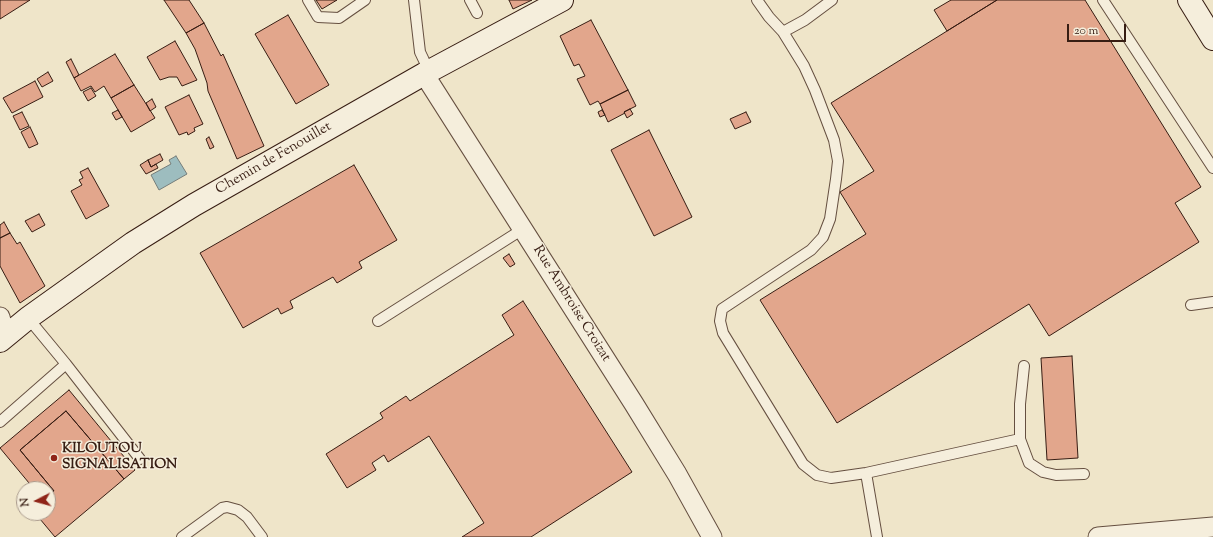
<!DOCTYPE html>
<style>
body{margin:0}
#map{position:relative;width:1213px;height:537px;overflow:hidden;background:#efe5c9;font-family:"Sorts Mill Goudy",serif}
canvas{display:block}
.north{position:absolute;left:16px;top:481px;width:40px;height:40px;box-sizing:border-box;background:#f5eedc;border:1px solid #a99a8c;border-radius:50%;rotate:264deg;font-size:11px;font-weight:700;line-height:16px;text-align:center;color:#371d13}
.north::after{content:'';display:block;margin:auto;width:14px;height:18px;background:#8f2418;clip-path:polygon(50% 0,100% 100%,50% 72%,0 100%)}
.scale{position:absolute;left:1067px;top:24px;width:59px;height:18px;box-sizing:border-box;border:2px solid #371d13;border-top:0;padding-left:5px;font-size:12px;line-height:14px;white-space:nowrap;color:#371d13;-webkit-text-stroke:3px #f5eedc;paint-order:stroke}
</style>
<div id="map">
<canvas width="1213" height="537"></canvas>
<div class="north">N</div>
<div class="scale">20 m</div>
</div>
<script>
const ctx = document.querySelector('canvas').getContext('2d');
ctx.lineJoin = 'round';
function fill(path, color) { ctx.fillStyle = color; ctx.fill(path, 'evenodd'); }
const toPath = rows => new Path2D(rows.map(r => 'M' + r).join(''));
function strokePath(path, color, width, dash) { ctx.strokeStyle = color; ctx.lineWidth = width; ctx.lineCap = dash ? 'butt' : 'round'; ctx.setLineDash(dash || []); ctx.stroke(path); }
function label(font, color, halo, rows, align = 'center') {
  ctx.font = font + ' "Sorts Mill Goudy",serif'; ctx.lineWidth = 3; ctx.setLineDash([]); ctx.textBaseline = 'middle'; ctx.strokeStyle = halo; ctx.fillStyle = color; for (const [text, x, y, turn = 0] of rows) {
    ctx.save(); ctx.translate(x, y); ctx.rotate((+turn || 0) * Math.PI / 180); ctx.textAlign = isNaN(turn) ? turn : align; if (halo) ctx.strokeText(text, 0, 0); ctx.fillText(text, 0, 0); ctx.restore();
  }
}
const water = toPath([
 [176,156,187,174,159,190,151,175,171,164,169,160,176,156]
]);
const building = toPath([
 [0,0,30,0,0,19,0,0],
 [164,0,189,0,204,23,186,33,164,0],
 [316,0,337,0,322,9,316,0],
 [509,0,532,0,513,9,509,0],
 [951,0,997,0,947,31,934,10,951,0],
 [997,0,1085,0,1201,187,1175,203,1199,242,1049,336,1029,304,837,423,760,300,866,234,840,192,874,171,831,103,997,0],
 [288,15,329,85,296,104,255,34,288,15],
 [591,20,628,90,600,104,598,101,590,105,577,79,585,76,579,64,574,66,560,36,591,20],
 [204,23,221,56,223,54,264,146,237,159,208,91,207,83,195,49,186,33,204,23],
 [175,41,197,80,182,86,177,77,169,77,160,80,147,57,175,41],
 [115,54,134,85,111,98,104,86,95,92,91,86,81,91,74,78,115,54],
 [71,59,79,75,74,78,66,62,71,59],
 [48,72,53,81,42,87,37,79,48,72],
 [35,81,43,97,12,113,3,98,35,81],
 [134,85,155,118,131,132,111,98,134,85],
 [91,88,96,96,88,101,83,92,91,88],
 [628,90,636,106,624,112,625,113,608,122,600,104,628,90],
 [189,95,203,124,194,128,195,131,188,135,187,132,179,135,165,107,189,95],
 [152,99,156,107,150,111,146,103,152,99],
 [630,109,633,114,627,118,624,112,630,109],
 [118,110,122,117,116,120,112,113,118,110],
 [602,110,605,115,600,117,598,112,602,110],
 [22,112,29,126,20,130,13,116,22,112],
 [746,112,751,122,735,129,730,119,746,112],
 [30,127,38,144,29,148,21,132,30,127],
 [649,130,692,217,654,236,611,150,649,130],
 [209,137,214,147,210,149,206,139,209,137],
 [160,154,163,160,151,167,148,160,160,154],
 [148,160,151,167,156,164,158,168,146,174,140,165,148,160],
 [354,165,397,240,359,262,362,268,337,283,333,277,290,301,293,308,281,314,278,308,243,328,200,253,354,165],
 [88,168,109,206,86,219,71,191,82,185,79,180,83,178,80,172,88,168],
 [39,214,45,225,32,232,25,221,39,214],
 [4,222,10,233,0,238,0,225,4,222],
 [10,233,17,244,20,242,45,286,20,303,0,266,0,238,10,233],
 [509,254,515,264,510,267,503,258,509,254],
 [523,301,632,472,531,537,462,537,484,523,429,436,388,462,384,455,372,463,376,470,347,488,326,454,383,418,380,413,406,396,410,401,514,335,502,315,523,301],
 [1072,356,1078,458,1047,460,1041,358,1072,356],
 [69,390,135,470,124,479,66,411,20,450,54,491,48,496,48,489,34,489,0,448,69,390],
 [66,411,124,479,55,537,35,513,48,513,48,496,54,491,20,450,66,411]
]);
const lane = toPath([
 [308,0,318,17,339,18,365,0],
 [414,0,420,52,429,71],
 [470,0,477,13],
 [757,0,769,17,783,32,804,66,815,90,834,140,838,161,836,179,830,219,823,237,811,250,722,309,720,321,723,333,803,464,817,475,831,478,866,473,1020,439,1029,463,1043,472,1056,475,1084,474],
 [1103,0,1213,168],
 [783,32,805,20,832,0],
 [1191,305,1213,302],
 [28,318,66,364,140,459],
 [378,321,523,229],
 [0,422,66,364],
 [1020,439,1020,404,1024,366],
 [866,473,877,537],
 [182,537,222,508,227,507,238,510,247,517,262,537]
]);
const street = toPath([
 [424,74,634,404,677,474,712,537],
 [0,317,1,321,9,334],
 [1098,537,1213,527]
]);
const secondary = toPath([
 [1189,0,1213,39],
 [0,341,28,318,133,243,194,205,424,74,562,0]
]);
const markers = [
 [54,458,4,"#8f2418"]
];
const streetNames = [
 ["Chemin de Fenouillet",274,159,-30],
 ["Rue Ambroise Croizat",571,304,58]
];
const poiNames = [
 ["KILOUTOU",62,450],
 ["SIGNALISATION",62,466]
];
fill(water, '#9dbdbf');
strokePath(water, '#747d7a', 1);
fill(building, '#e2a68c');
strokePath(building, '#371d13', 1);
strokePath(lane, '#654f40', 12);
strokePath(street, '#654f40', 21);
strokePath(secondary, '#371d13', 24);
strokePath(lane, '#f5eedc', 10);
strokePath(street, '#f5eedc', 19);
strokePath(secondary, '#f5eedc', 22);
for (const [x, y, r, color] of markers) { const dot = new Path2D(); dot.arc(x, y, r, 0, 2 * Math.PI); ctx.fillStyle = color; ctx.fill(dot); strokePath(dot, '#f5eedc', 1.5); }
label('14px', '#371d13', '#f5eedc', streetNames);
label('bold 14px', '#371d13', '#f5eedc', poiNames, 'left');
</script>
